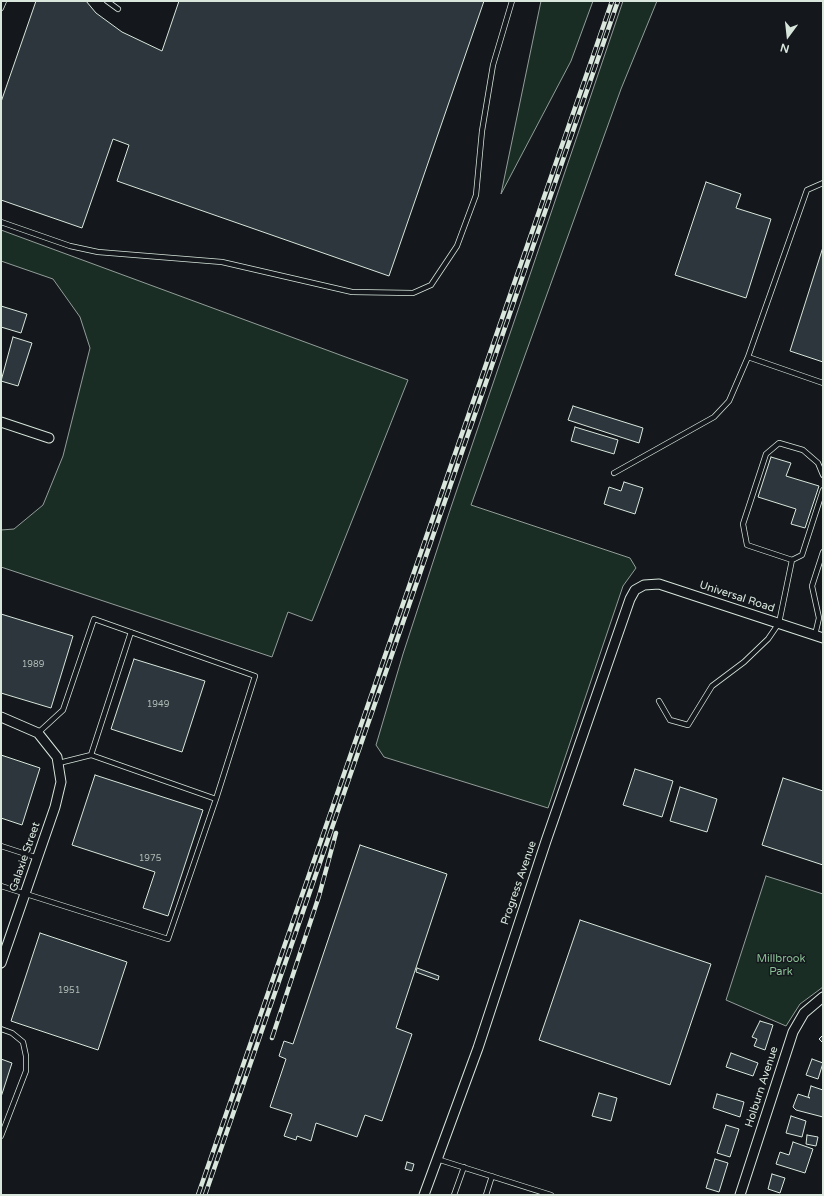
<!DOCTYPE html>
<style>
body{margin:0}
#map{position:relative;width:824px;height:1196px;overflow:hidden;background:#14181c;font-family:"Varela Round",sans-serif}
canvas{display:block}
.frame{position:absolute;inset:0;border:2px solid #d8e6dc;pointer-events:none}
.north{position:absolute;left:768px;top:16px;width:40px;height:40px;-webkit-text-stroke:3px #14181c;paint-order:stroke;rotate:195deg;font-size:11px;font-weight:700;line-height:16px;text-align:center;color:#d8e6dc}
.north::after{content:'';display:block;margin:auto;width:14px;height:18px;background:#d8e6dc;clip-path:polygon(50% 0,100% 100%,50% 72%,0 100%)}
</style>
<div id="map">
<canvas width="824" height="1196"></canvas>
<div class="frame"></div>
<div class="north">N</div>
</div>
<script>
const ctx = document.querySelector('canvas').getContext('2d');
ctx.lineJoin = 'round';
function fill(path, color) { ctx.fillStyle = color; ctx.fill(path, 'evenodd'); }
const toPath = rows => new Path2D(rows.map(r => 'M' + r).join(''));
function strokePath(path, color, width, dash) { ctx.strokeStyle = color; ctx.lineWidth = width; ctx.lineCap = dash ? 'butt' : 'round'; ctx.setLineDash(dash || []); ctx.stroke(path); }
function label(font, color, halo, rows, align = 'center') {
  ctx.font = font + ' "Varela Round",sans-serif'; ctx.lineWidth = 3; ctx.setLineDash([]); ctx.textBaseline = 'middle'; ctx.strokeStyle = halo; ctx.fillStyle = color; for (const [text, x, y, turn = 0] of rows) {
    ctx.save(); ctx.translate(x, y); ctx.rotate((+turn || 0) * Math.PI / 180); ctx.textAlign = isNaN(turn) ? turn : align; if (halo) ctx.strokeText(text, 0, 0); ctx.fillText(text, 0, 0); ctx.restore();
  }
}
const green = toPath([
 [541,1,593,1,571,61,501,194,541,1],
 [623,1,657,1,621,89,471,505,630,558,636,568,623,586,548,808,384,757,376,745,403,654,449,513,623,1],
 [1,230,408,380,312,621,288,612,272,657,1,567,1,530,14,529,43,505,63,456,90,348,80,317,53,279,1,261,1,230],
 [766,876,823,894,823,987,800,1004,786,1026,726,1000,766,876]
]);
const building = toPath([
 [36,1,86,1,96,13,122,32,162,51,179,1,484,1,389,276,117,181,129,145,113,139,82,228,1,200,1,102,36,1],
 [706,182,741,194,736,208,771,219,746,298,675,275,706,182],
 [823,247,823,362,790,351,823,247],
 [1,306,27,314,21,333,1,327,1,306],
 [13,337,32,343,18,386,1,381,13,337],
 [573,406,643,428,639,443,568,420,573,406],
 [575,427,618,440,614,454,571,441,575,427],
 [771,457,791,463,786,476,819,486,805,528,791,524,796,509,758,497,771,457],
 [624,482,643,488,635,514,604,504,609,487,621,491,624,482],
 [1,614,73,636,51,708,1,693,1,614],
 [134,659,205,681,182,752,111,729,134,659],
 [1,755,40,768,22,825,1,818,1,755],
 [635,769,673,781,662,817,623,805,635,769],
 [95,775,203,810,168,916,143,908,155,872,72,845,95,775],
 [783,778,823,791,823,865,762,845,783,778],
 [680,787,717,799,707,832,670,821,680,787],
 [360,845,447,874,396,1028,412,1034,382,1121,365,1115,357,1137,316,1123,311,1141,297,1136,296,1140,284,1136,292,1114,270,1107,286,1059,279,1056,284,1041,293,1044,360,845],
 [580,920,711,964,670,1085,539,1040,580,920],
 [40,933,127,962,98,1050,11,1021,40,933],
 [417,968,439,976,438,980,416,972,417,968],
 [760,1021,773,1025,765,1050,754,1046,757,1039,752,1037,760,1021],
 [823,1035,823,1043,819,1039,823,1035],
 [731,1053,758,1063,753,1076,726,1067,731,1053],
 [1,1059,12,1063,1,1097,1,1059],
 [812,1059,823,1063,818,1079,806,1075,812,1059],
 [811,1086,823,1090,823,1117,796,1110,793,1107,798,1094,810,1098,808,1097,811,1086],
 [599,1093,617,1098,611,1121,592,1116,599,1093],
 [717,1094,744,1102,740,1117,713,1108,717,1094],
 [791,1116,806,1121,802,1137,786,1133,791,1116],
 [726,1125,739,1129,730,1157,717,1153,726,1125],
 [807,1135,818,1137,816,1146,806,1144,807,1135],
 [793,1142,813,1149,805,1173,776,1164,780,1152,789,1155,793,1142],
 [715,1159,728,1163,719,1192,706,1188,715,1159],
 [407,1162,414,1164,412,1171,405,1169,407,1162],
 [772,1174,785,1178,780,1193,768,1189,772,1174]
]);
const service = toPath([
 [107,1,118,9],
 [1,8,4,1],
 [823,183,807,190,748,357,823,383],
 [1,222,70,246,98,252,222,262,352,292,413,293,431,285,457,246,476,195,482,131,493,65,512,1],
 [614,473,714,417,729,401,748,357],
 [823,475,818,463,803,450,779,443,766,454,743,524,747,545,792,560,802,555,823,490],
 [815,635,819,618,812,586,823,552],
 [659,701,670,720,688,725,712,686,744,662,768,639,779,623,792,560],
 [38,733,63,710,94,619,255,676,216,799,91,755,59,763],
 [91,755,131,632],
 [1,846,38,858],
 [1,886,168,939,216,799],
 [1,1029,12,1033,23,1042,26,1056,26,1071,1,1136],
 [437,1159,551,1195],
 [454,1195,464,1167],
 [486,1195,492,1176]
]);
const minor = toPath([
 [1,422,49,438],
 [1,717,38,733,57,757,61,782,55,807,1,963],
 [424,1195,478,1048,546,841,630,599,635,590,644,585,659,584,823,638],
 [740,1195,793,1032,804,1013,823,997]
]);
const rail = toPath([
 [272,1038,319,896,336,833],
 [198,1195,612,1],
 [205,1195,618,1]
]);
const numberNames = [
 ["1989",33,665],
 ["1949",158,705],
 ["1975",150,859],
 ["1951",69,991]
];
const streetNames = [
 ["Universal Road",737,597,18],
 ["Galaxie Street",25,857,-71],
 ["Progress Avenue",519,883,-71],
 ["Holburn Avenue",762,1087,-72]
];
const parkNames = [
 ["Millbrook",781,959],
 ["Park",781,972]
];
fill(green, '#1a2d24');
strokePath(green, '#939e99', 1);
fill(building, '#2c363c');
strokePath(building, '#d8e6dc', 1);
strokePath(service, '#d8e6dc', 6);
strokePath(minor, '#d8e6dc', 11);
strokePath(service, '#14181c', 4.5);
strokePath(minor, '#14181c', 9);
strokePath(rail, '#d8e6dc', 4.5);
strokePath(rail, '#14181c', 3, [9]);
label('9px', '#adbab4', null, numberNames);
label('11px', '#d8e6dc', '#14181c', streetNames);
label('11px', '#8ac095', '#14181c', parkNames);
</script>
